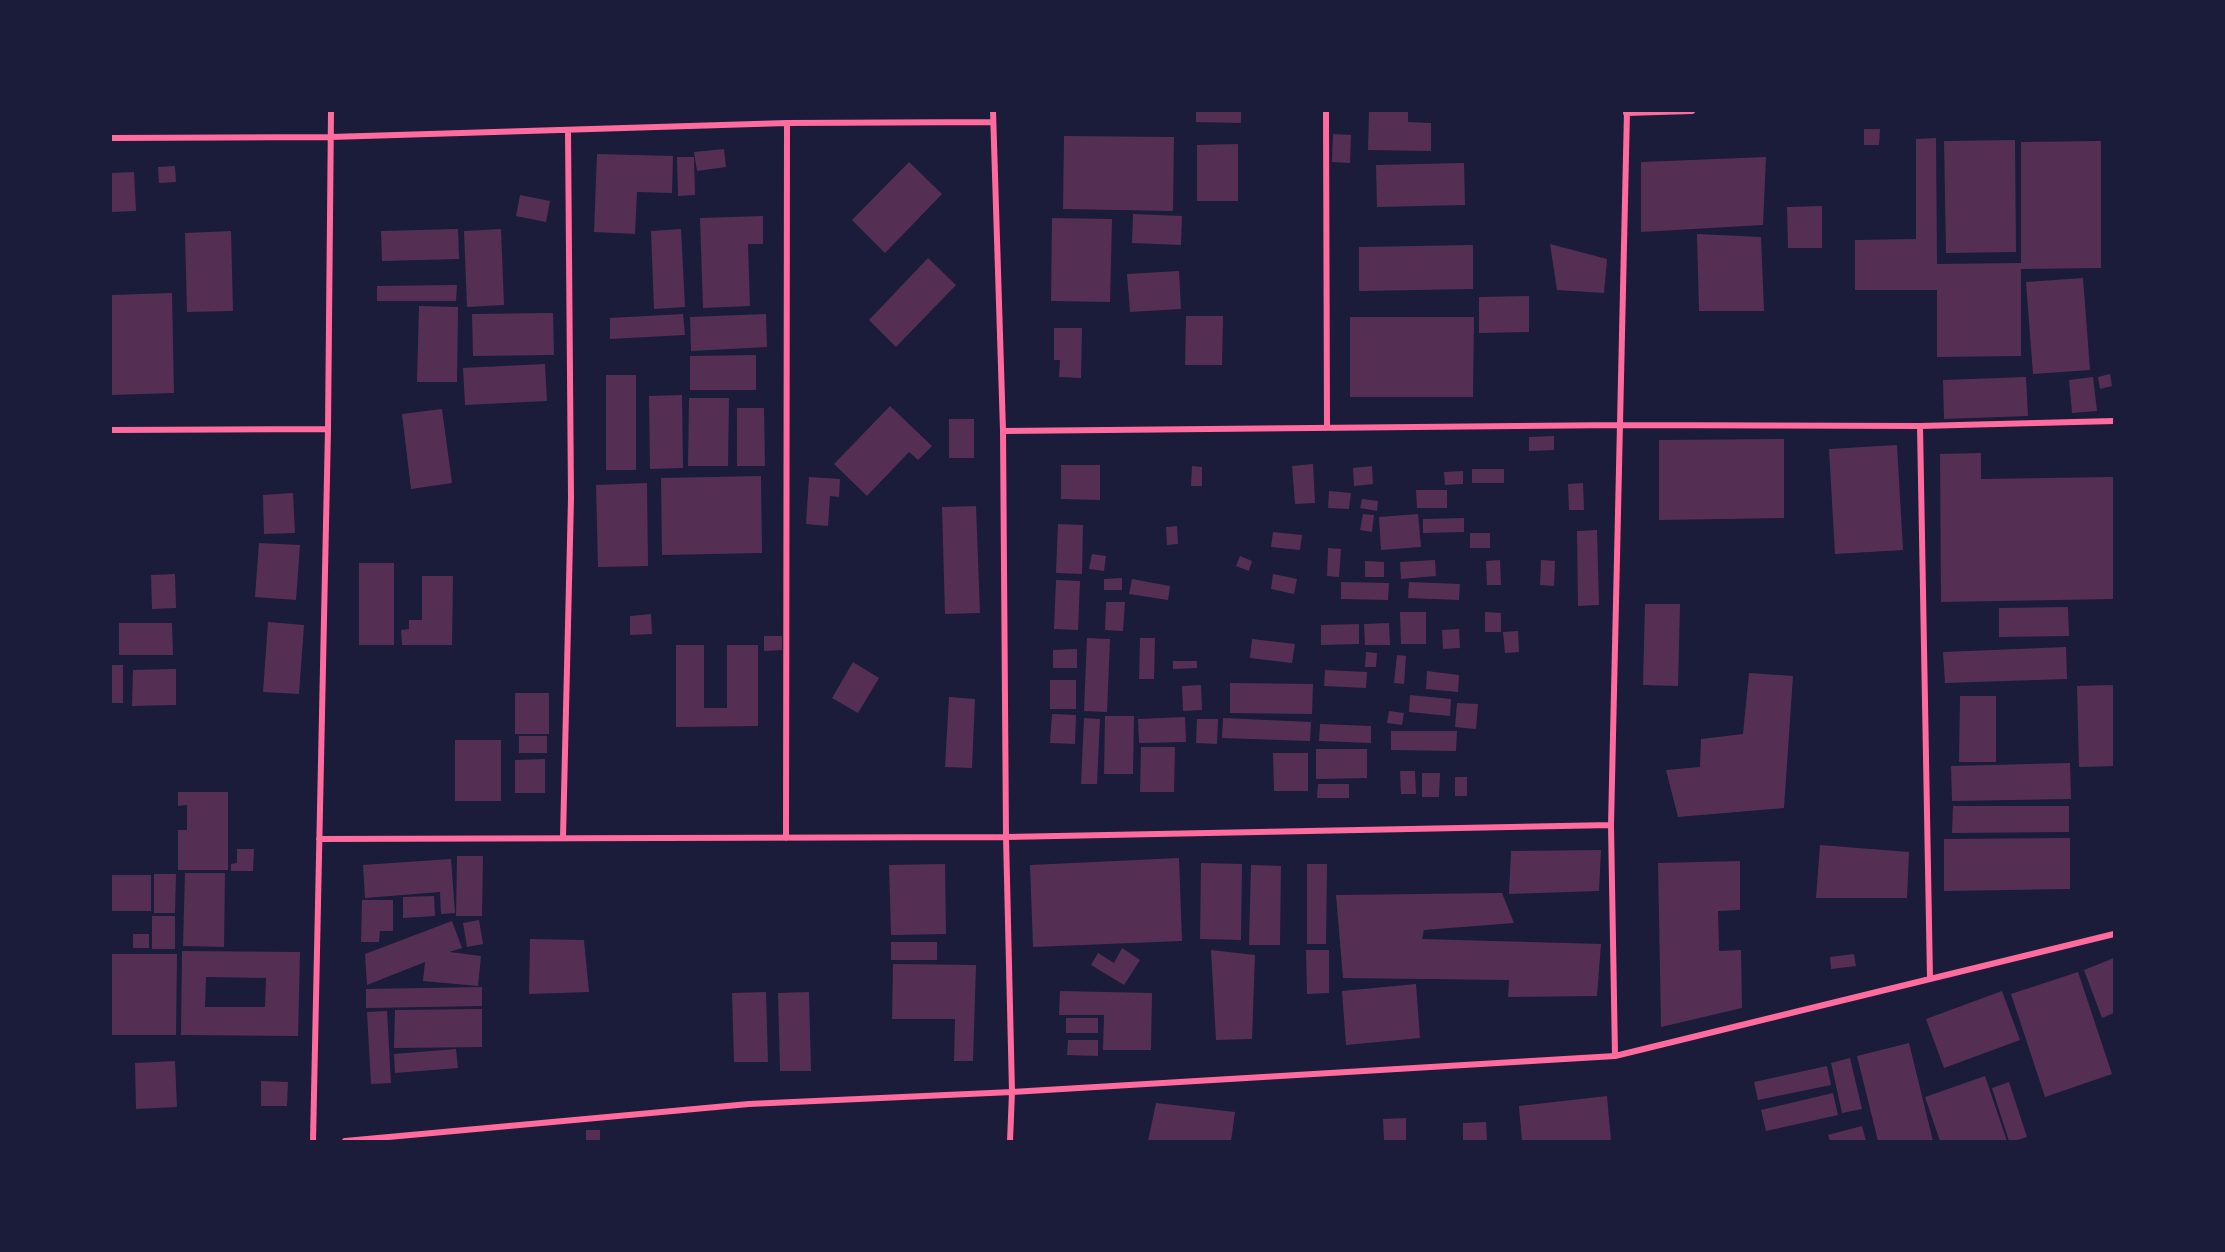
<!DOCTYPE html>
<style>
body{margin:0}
#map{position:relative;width:2225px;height:1252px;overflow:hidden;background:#1b1b3a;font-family:Ubuntu,sans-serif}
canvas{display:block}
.frame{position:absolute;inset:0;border:112px solid #1b1b3a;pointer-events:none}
</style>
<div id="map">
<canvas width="2225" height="1252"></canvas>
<div class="frame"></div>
</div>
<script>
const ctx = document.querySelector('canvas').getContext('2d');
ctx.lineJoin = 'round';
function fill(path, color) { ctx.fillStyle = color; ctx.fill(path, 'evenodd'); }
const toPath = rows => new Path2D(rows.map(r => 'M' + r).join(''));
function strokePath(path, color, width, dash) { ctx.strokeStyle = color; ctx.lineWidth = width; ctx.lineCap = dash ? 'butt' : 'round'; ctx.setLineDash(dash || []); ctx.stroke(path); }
const building = toPath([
 [1196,111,1241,111,1241,123,1196,122],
 [1369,111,1408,111,1408,122,1431,123,1431,151,1368,150],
 [1864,129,1880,129,1879,145,1864,145],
 [1333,134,1351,135,1350,163,1332,162],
 [1064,136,1174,137,1173,211,1063,209],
 [1936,138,1937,264,2021,263,2021,142,2101,141,2101,268,2021,269,2021,356,1937,357,1937,290,1855,290,1855,240,1916,239,1916,139],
 [2015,140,2016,252,1946,253,1944,141],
 [1238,144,1238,201,1197,201,1197,145],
 [724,149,726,167,697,171,694,152],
 [597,154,673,156,672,193,637,192,635,234,594,232],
 [677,157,694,157,695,195,678,196],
 [1766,157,1763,225,1641,232,1641,162],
 [909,162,942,194,885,253,852,220],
 [1464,163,1465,205,1377,207,1376,165],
 [175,166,176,182,159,183,158,167],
 [134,172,136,211,111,212,111,173],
 [520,195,550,201,546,222,516,216],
 [1822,206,1822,248,1788,248,1787,207],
 [1133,214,1182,216,1181,245,1132,243],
 [763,216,763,244,748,244,750,306,703,308,700,218],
 [1052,218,1112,219,1110,302,1051,301],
 [458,229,459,259,382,261,381,231],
 [501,229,504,305,467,307,464,231],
 [681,229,685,307,654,309,651,231],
 [231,231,233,311,187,312,185,233],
 [1697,234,1761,237,1764,311,1699,311],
 [1550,244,1607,259,1604,293,1557,290],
 [1473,245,1473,289,1359,291,1359,247],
 [928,258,956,285,896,347,869,320],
 [1179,271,1181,309,1130,312,1127,274],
 [2083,278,2090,370,2033,374,2026,282],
 [457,285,456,301,377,301,377,286],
 [172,293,174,393,111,395,111,295],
 [1529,296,1529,332,1479,333,1479,297],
 [419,306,458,307,457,382,417,382],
 [553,313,554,355,473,356,472,314],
 [683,314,685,335,610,339,610,318],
 [766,314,767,347,691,351,690,317],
 [1186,316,1223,316,1222,365,1185,365],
 [1350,317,1474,317,1473,397,1350,397],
 [1054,328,1082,328,1081,378,1059,377,1060,360,1054,360],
 [756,355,756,390,690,390,690,356],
 [545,364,547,401,465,405,463,368],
 [2110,374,2112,386,2100,389,2098,377],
 [606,375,636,375,636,470,606,470],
 [2026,377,2028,416,1944,419,1943,380],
 [2093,377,2097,411,2072,413,2069,380],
 [682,395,683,468,650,469,649,396],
 [689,398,729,398,728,466,688,466],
 [890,406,932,446,918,460,909,452,867,496,834,464],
 [737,408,764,408,765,466,737,466],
 [442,409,452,483,411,489,402,414],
 [949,419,974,419,974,458,949,458],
 [1554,436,1554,450,1529,451,1529,437],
 [1784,439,1784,518,1659,520,1659,440],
 [1897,445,1903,550,1835,554,1829,449],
 [1981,453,1981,479,2114,477,2114,599,1941,602,1940,454],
 [1313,464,1315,503,1295,504,1292,466],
 [1061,465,1100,465,1100,500,1061,499],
 [1192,466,1202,467,1202,486,1191,486],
 [1372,466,1373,484,1354,486,1353,468],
 [1472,469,1504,469,1504,483,1472,483],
 [1463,471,1463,484,1445,485,1444,472],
 [761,476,762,553,662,555,661,478],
 [809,477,840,479,839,497,830,496,828,526,806,524],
 [647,483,648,566,598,567,596,485],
 [1583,483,1584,510,1569,510,1568,484],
 [1416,490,1447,490,1447,508,1417,508],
 [1329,491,1351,493,1349,509,1328,508],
 [293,493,295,533,264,534,263,495],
 [1362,499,1378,501,1377,511,1360,508],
 [976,506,980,613,945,614,942,507],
 [1363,514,1374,515,1372,532,1360,530],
 [1418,514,1421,547,1381,550,1379,517],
 [1464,518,1464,532,1423,533,1423,519],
 [1058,524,1083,525,1082,574,1056,573],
 [1177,526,1178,544,1167,545,1166,527],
 [1597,530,1599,605,1578,606,1577,531],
 [1273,532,1302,535,1300,550,1271,547],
 [1470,533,1490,533,1490,548,1470,548],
 [259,543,300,545,296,600,255,597],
 [1328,548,1341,549,1339,577,1327,576],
 [1092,554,1106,556,1104,571,1089,569],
 [1240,556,1252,561,1249,571,1236,566],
 [1435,560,1436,576,1401,579,1400,562],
 [1500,560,1501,585,1487,585,1486,561],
 [1541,560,1555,561,1554,586,1540,585],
 [1365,561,1384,562,1384,577,1365,577],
 [359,563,394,563,394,645,359,645],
 [175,574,176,608,152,609,151,575],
 [1273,574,1297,579,1294,594,1271,589],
 [422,576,453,576,452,645,402,645,401,630,409,629,409,620,422,620],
 [1122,578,1122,590,1104,590,1104,579],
 [1132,579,1170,586,1168,600,1129,594],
 [1056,580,1080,581,1078,630,1054,629],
 [1341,582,1389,583,1388,600,1341,599],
 [1409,582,1460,584,1459,600,1408,598],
 [1106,602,1125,602,1123,631,1105,630],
 [1645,604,1680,604,1678,686,1643,685],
 [2068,607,2069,636,1999,637,1999,608],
 [1400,612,1426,612,1426,644,1401,644],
 [1485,612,1501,613,1501,632,1485,632],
 [651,614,652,634,630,635,630,616],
 [268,622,304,625,299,694,263,692],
 [119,623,172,623,173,655,119,655],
 [1389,623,1390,645,1365,645,1364,624],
 [1359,624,1359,644,1321,645,1321,625],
 [1459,629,1460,648,1443,649,1442,630],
 [1518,631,1519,652,1505,653,1503,632],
 [764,636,782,636,782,650,764,651],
 [1087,638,1110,639,1107,712,1084,711],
 [1140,638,1155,638,1154,679,1139,679],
 [1252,639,1295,644,1292,663,1250,658],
 [676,645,704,645,704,708,727,708,727,645,758,645,758,726,676,727],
 [2066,647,2067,679,1945,683,1943,652],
 [1077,649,1077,668,1053,668,1053,650],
 [1366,652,1377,653,1376,667,1365,667],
 [1397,655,1406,656,1404,684,1394,683],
 [1173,661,1197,661,1197,668,1173,669],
 [853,662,879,678,858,713,832,698],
 [111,665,123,665,123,703,111,703],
 [176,669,176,705,132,706,133,670],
 [1325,670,1367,672,1366,688,1324,686],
 [1427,671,1459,675,1458,692,1426,689],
 [1749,673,1793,676,1784,808,1678,817,1666,770,1700,767,1701,739,1743,734],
 [1050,680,1076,680,1076,709,1050,709],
 [1230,683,1313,684,1312,714,1230,713],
 [1201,685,1202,710,1183,711,1182,686],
 [2114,685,2114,766,2079,767,2077,686],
 [515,693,549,693,549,734,515,734],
 [1410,695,1451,699,1450,716,1409,712],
 [1960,696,1996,696,1996,762,1959,762],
 [949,697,975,699,972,768,945,767],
 [1457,703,1478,704,1476,729,1455,727],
 [1389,711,1404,713,1402,725,1387,723],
 [1052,714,1076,715,1075,744,1050,743],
 [1105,716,1134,716,1133,774,1104,774],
 [1185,717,1186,742,1139,743,1138,719],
 [1084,718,1100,719,1097,784,1081,784],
 [1223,718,1311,722,1310,741,1222,738],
 [1197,719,1218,719,1217,744,1196,743],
 [1320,724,1371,726,1371,743,1319,741],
 [1391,731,1457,731,1456,751,1391,750],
 [519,736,547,736,547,753,519,753],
 [455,740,501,740,501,801,455,801],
 [1141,747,1175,747,1174,792,1140,792],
 [1316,749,1367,749,1367,778,1316,779],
 [1273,753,1308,753,1308,791,1274,791],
 [545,759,545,793,515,793,515,760],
 [2070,763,2071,799,1952,801,1951,766],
 [1400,771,1415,771,1416,794,1401,794],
 [1422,773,1440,773,1439,797,1422,797],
 [1455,777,1467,777,1467,796,1455,796],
 [1318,784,1349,784,1349,798,1317,798],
 [178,792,228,792,228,870,178,870,178,830,187,830,187,805,178,806],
 [1953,806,2069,806,2069,832,1952,833],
 [2070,838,2070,889,1944,891,1944,839],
 [1820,845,1909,852,1907,898,1816,898],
 [237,849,254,849,253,871,231,871,231,864,237,863],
 [1601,850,1599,891,1509,894,1511,851],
 [457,856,483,856,482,916,456,916],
 [1179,858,1182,941,1033,947,1030,865],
 [451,859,455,913,441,914,440,892,365,898,363,865],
 [1740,861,1740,910,1718,911,1719,951,1741,950,1742,1008,1661,1027,1658,863],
 [1201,863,1242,864,1241,940,1200,939],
 [945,864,946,934,891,935,889,865],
 [1307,864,1327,864,1326,944,1307,944],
 [1251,865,1281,866,1280,945,1249,945],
 [185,873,225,873,224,947,183,946],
 [154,874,176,874,175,913,154,913],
 [111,875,151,875,151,911,111,911],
 [1502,893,1514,923,1424,930,1422,939,1601,944,1597,996,1508,997,1509,980,1343,978,1336,895],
 [434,896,435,916,403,918,403,897],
 [362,900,393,900,393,931,380,931,379,942,361,942],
 [152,916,175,916,175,949,152,949],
 [479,920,483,944,467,947,463,923],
 [452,921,462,948,449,952,481,956,478,986,423,981,425,962,367,985,365,954],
 [133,934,149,934,149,948,133,948],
 [530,939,584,940,589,992,529,994],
 [891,942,937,942,937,960,891,960],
 [1122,948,1140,960,1124,985,1091,965,1098,953,1114,963],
 [1211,950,1255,955,1252,1039,1216,1040],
 [1306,950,1329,950,1329,993,1307,994],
 [182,951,300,952,298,1036,181,1035],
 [206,977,266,978,265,1007,205,1007],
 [111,954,177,954,176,1035,111,1035],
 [1854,954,1856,966,1831,969,1830,957],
 [2114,958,2114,1013,2102,1018,2084,970],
 [893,964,976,965,973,1061,954,1061,955,1019,892,1019],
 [2078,972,2112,1074,2045,1097,2011,994],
 [1416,984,1420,1038,1346,1045,1342,991],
 [482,987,482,1006,366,1008,366,989],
 [1060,991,1152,993,1151,1050,1103,1050,1104,1015,1059,1015],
 [2002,991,2020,1040,1944,1068,1926,1019],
 [766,992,768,1062,734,1062,732,993],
 [809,992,811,1071,780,1071,778,993],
 [482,1009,482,1047,394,1048,395,1010],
 [387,1011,391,1083,371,1084,367,1012],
 [1066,1018,1098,1018,1098,1033,1066,1033],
 [1068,1040,1098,1040,1098,1056,1067,1055],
 [1909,1043,1933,1141,1878,1141,1857,1056],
 [456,1049,458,1068,395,1073,394,1054],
 [1850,1058,1862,1109,1842,1113,1831,1063],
 [175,1061,177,1107,136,1109,135,1063],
 [1827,1066,1831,1085,1758,1100,1754,1082],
 [1985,1076,2007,1141,1940,1141,1925,1097],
 [261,1081,288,1082,287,1106,261,1106],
 [2009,1082,2027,1137,2014,1141,2009,1141,1992,1088],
 [1833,1093,1838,1115,1766,1131,1761,1110],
 [1607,1096,1611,1141,1522,1141,1519,1106],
 [1156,1103,1235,1112,1231,1141,1148,1141],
 [1406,1118,1406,1141,1384,1141,1383,1119],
 [1486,1122,1487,1141,1463,1141,1463,1123],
 [1862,1126,1866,1141,1830,1141,1828,1135],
 [586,1130,600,1130,600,1141,586,1141]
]);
const minor = toPath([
 [993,111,1003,431,1006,837,1012,1092,1010,1141],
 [1326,111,1327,428],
 [1626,113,1692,111],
 [111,138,331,137,787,123,993,122],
 [1920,426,1930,979],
 [111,430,328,429],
 [1003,431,1620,425,1920,426,2114,421],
 [563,837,571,498,568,130],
 [786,838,787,123],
 [319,839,1006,837,1611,825],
 [1615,1056,1611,825,1627,111],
 [313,1141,328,429,331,111],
 [345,1141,749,1104,1012,1092,1615,1056,2114,934]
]);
fill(building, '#542f53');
strokePath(minor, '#ff6b9d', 6);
</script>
